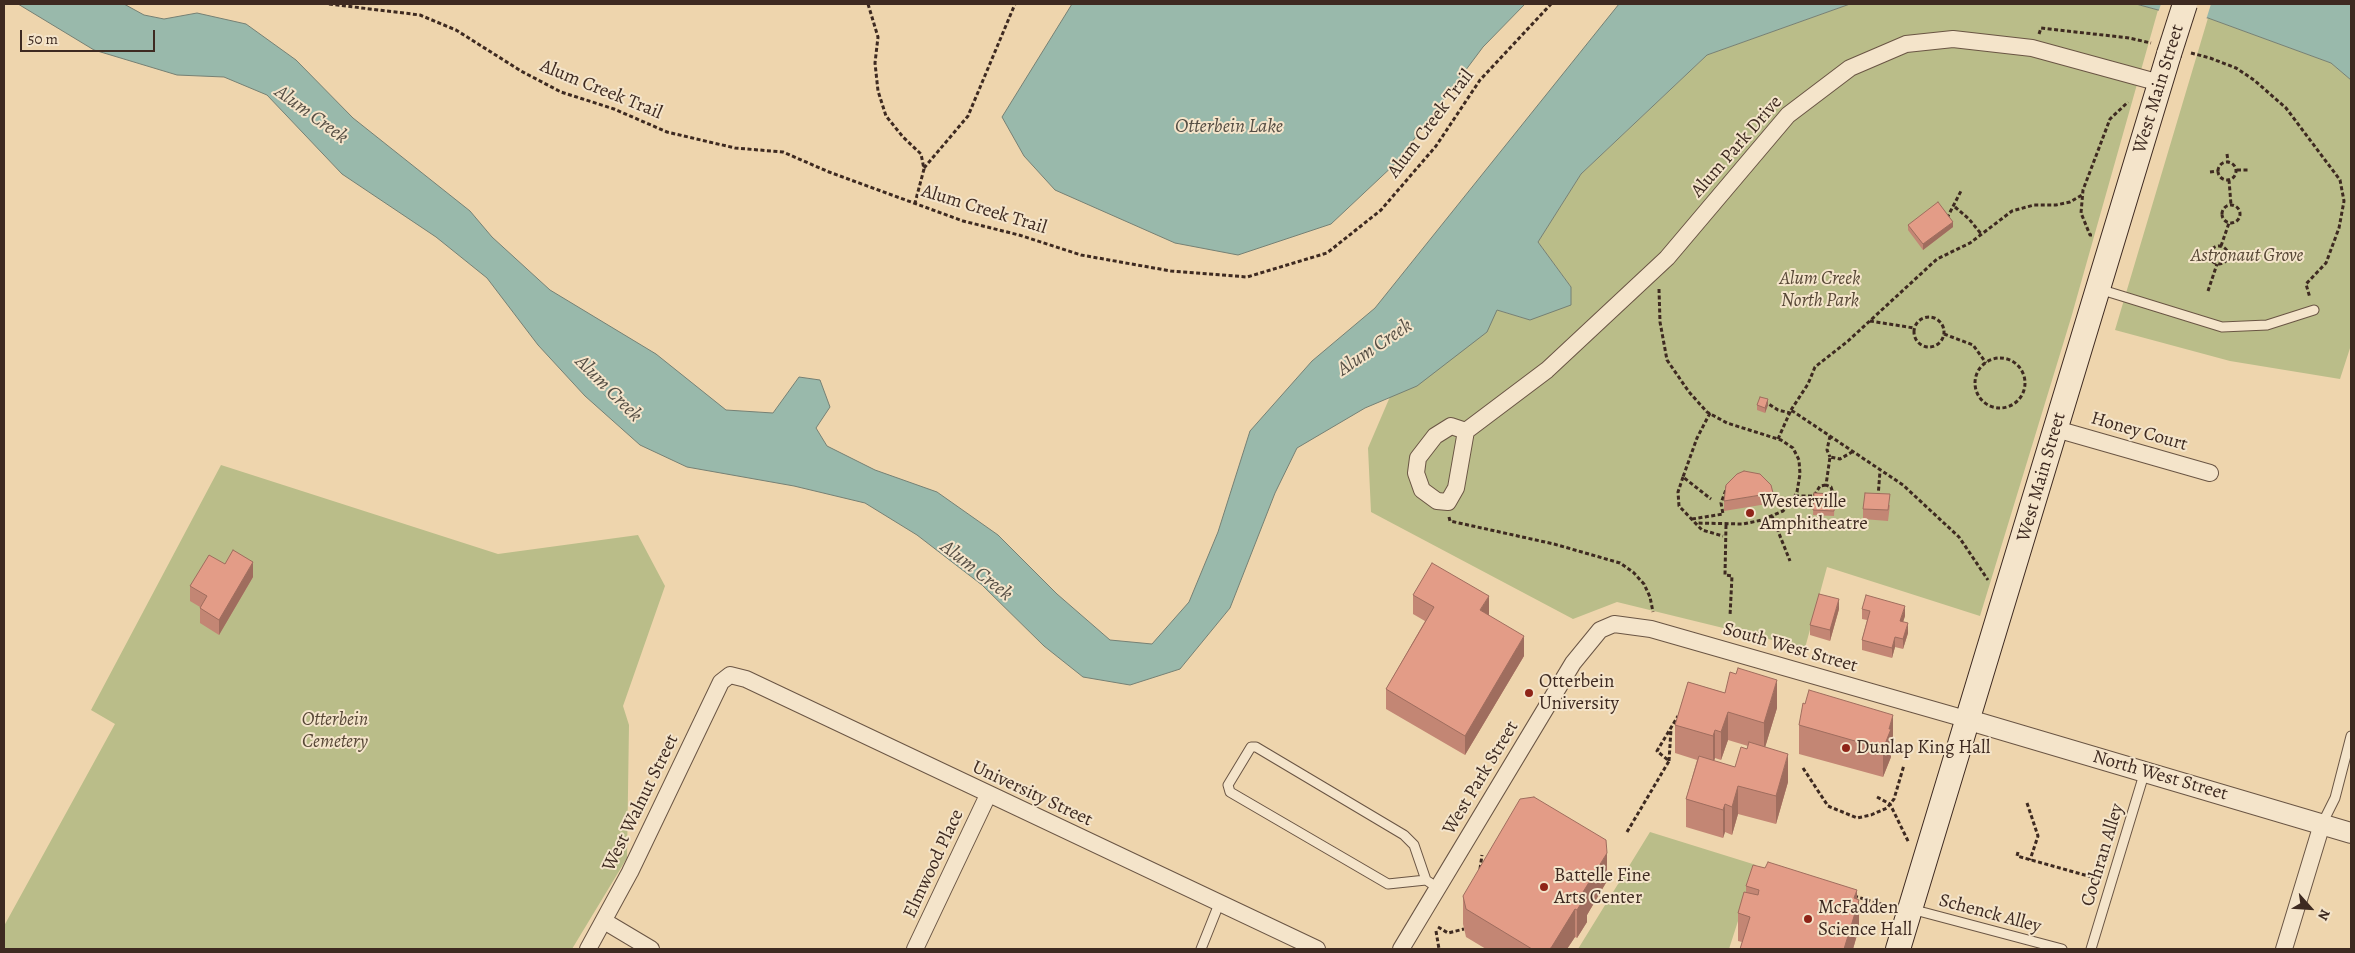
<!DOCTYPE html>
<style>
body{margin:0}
#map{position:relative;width:2355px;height:953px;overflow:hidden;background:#eed5ad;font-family:Alegreya,serif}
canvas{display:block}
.frame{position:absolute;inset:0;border:5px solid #3e2a21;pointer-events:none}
.north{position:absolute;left:2285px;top:883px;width:50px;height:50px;-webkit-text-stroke:4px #f4e4ca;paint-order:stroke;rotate:116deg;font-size:14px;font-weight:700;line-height:20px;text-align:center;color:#3e2a21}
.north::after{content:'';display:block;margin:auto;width:18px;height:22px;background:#3e2a21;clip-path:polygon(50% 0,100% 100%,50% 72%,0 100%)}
.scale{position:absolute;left:20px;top:30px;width:135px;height:22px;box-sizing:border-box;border:2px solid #3e2a21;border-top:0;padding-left:6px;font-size:15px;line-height:18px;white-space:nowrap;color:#3e2a21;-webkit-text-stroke:4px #f4e4ca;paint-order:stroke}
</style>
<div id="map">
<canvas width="2355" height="953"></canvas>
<div class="frame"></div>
<div class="north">N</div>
<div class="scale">50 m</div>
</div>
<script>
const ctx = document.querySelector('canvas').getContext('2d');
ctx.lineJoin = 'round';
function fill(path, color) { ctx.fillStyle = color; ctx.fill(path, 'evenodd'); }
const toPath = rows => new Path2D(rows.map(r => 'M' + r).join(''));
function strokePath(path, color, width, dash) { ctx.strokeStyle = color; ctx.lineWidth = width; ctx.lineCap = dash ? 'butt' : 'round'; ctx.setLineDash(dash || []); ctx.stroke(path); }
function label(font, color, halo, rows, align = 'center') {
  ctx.font = font + ' Alegreya,serif'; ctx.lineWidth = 4; ctx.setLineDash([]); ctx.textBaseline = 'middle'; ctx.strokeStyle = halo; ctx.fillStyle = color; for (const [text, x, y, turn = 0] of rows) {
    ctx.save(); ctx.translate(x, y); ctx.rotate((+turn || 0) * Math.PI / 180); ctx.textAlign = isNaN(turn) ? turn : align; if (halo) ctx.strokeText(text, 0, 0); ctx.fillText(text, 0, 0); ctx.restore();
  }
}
const green = toPath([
 [1850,4,2136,4,2158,10,2071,318,1980,616,1827,567,1805,648,1617,602,1573,619,1371,512,1368,448,1425,315,1497,310,1530,320,1571,287,1538,242,1581,174,1707,55],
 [2208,18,2331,63,2351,80,2351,345,2340,379,2230,361,2115,330],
 [221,465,498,554,638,535,665,586,623,706,629,725,627,858,572,949,4,949,4,926,115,724,91,710],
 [1650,832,1756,865,1729,949,1578,949]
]);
const water = toPath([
 [18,4,124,4,144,15,164,19,197,13,246,24,296,60,353,118,470,211,492,237,550,290,656,354,726,410,773,413,799,377,820,380,830,407,816,428,827,446,875,470,937,492,998,535,1057,594,1110,640,1152,644,1189,602,1218,532,1250,431,1312,361,1375,308,1619,4,1850,4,1707,55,1581,174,1538,242,1571,287,1571,305,1530,320,1497,310,1487,332,1417,386,1365,408,1297,448,1275,493,1230,608,1180,669,1130,685,1083,677,1044,646,982,585,917,535,865,503,794,486,687,467,640,445,585,396,538,345,487,278,436,237,342,174,267,95,224,77,177,75,94,50,18,4],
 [1072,4,1525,4,1483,47,1397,162,1331,224,1238,255,1175,243,1055,190,1024,156,1002,117,1072,4],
 [2136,4,2351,4,2351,80,2331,63,2208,18,2158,10,2136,4]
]);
const pier = toPath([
 [2161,4,2211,4,2206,20,2158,13]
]);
const path = toPath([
 [329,4,420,15,456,30,521,71,561,92,614,109,667,132,735,148,783,152,829,172,963,221,1019,235,1081,255,1171,271,1247,277,1327,253,1381,210,1436,146,1480,80,1551,4],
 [868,4,878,37,875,63,878,91,886,116,903,137,921,154,924,169,915,203],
 [2039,34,2041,28,2129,38,2151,43],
 [2191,53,2210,58,2236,68,2254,80,2286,108,2340,180,2344,201,2339,228,2326,263,2306,284,2310,298],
 [2227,154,2228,161],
 '2218 171a9 9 0 1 1 18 0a9 9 0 1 1-18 0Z',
 [924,168,968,116,1015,4],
 [2237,170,2248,170],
 [2210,172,2218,171],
 [2229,180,2231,205],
 '2222 214a9 9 0 1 1 18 0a9 9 0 1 1-18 0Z',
 [1955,207,1969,219,1982,235],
 [1947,218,1961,191],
 [2092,235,2090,235,2081,213,2083,190,2110,119,2128,102],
 '2210 255a9 9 0 1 1 18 0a9 9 0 1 1-18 0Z',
 [2221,246,2229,223],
 [1659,289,1660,322,1667,360,1689,392,1707,412,1727,423,1781,440,1793,448,1799,460,1800,474,1797,492,1791,503,1783,511,1762,520,1743,524,1696,523],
 [2208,291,2217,264],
 '1914 332a15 15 0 1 1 30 0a15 15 0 1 1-30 0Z',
 [1870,321,1914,328],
 [1944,334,1973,345,1986,363],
 '1975 383a25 25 0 1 1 50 0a25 25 0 1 1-50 0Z',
 [1764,401,1778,410,1790,413],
 [1791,410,1808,384,1815,367,1848,341,1937,259,1970,243,2012,211,2034,205,2056,205,2070,202,2082,195],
 [1710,413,1697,438,1683,477,1711,499],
 [1830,436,1827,450,1830,457],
 [1778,439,1791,410,1903,485,1959,537,1988,580],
 [1683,477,1678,492,1679,506,1702,530,1723,536],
 [1772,493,1775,502,1793,501],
 [1795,496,1814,496,1820,486,1826,485],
 [1834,497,1831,487,1826,485,1830,457,1840,459,1852,452],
 [1878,497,1880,471],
 [1772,516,1790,561],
 [1449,517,1450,521,1554,544,1620,563,1633,572,1644,584,1650,597,1653,612],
 [1692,519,1723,514,1721,503,1727,487],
 [1726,525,1725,575,1732,576,1730,616],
 [1669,761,1671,729],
 [1803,768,1828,806,1857,818,1871,815,1887,808,1894,799,1904,765],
 [1877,797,1890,804,1909,843],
 [2027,803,2038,836,2030,860],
 [1627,832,1669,761,1657,751,1678,716],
 [2018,852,2017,856,2099,879],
 [1480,869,1482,855],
 [1854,896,1891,907],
 [1438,927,1448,933,1464,929],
 [1436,931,1439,949]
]);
const service = toPath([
 [2099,289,2222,327,2267,325,2314,310],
 [2322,824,2335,798,2351,736],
 [1426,880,1388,884,1230,792,1228,785,1251,747,1256,747,1404,835,1414,845,1426,880,1438,888],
 [1911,909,2062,949],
 [1201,949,1219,904],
 [2091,949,2145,771]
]);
const minor = toPath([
 [2056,429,2210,473],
 [1466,431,1456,488,1448,502,1437,501,1422,490,1416,473,1418,458,1435,436,1451,426,1466,431,1547,370,1667,258,1788,115,1850,68,1906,44,1953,39,2032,48,2160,83],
 [604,921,651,949],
 [588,949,630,872,721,682,730,675,746,679,1317,949],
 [915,949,988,795],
 [1401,949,1573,663,1600,630,1614,624,1651,629,1969,720],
 [2284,949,2322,824]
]);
const tertiary = toPath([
 [1969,720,2351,833]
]);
const secondary = toPath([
 [1898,949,2169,54]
]);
const secondaryBridge = toPath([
 [2169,54,2185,4]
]);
const wall = toPath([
 [1908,225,1953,227,1923,250,1908,230],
 [1757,405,1768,405,1765,413,1757,410],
 [1773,493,1773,503,1724,511,1724,501],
 [1814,493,1835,494,1834,516,1813,515],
 [1890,505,1888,521,1863,519,1863,509],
 [225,564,253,577,219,635,200,623,200,607,190,601,190,586],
 [1413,595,1489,615,1524,656,1465,755,1386,709,1386,689,1425,621,1413,614],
 [1839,609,1830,641,1810,635,1810,625],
 [1862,609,1905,616,1903,622,1908,633,1903,649,1895,647,1892,658,1862,650,1862,640,1867,620,1862,619],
 [1688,682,1777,708,1765,747,1788,782,1776,824,1738,814,1732,835,1725,832,1723,838,1686,827,1686,799,1697,760,1675,753,1675,725],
 [1728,740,1748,746,1747,749,1735,767,1714,761,1715,758,1721,760],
 [1799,725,1893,743,1891,750,1891,757,1883,777,1799,754],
 [1607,881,1587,915,1587,922,1577,938,1575,937,1567,949,1486,949,1466,937,1463,924,1463,896],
 [1746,886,1857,899,1859,928,1853,949,1740,949,1742,942,1738,941,1738,913,1746,892]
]);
const shadedWall = toPath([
 [1953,222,1953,227,1923,250,1923,244],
 [1768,399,1768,405,1765,413,1765,408],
 [253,562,253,577,219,635,219,620],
 [1489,596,1489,616,1480,610],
 [1839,599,1839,609,1830,641,1830,630],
 [1905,606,1905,616,1900,631,1900,621],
 [1908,623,1908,633,1903,649,1903,639],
 [1524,636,1524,656,1465,755,1465,736],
 [1895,637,1895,647,1892,658,1892,648],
 [1777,680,1777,708,1764,751,1764,723],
 [1728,712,1728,740,1721,760,1721,732],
 [1893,715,1893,743,1891,750,1891,757,1883,777,1883,749],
 [1715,730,1715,758,1713,765,1713,736],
 [1788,754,1788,782,1776,824,1776,796],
 [1738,786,1738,814,1732,835,1732,807],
 [1725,804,1725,832,1723,838,1723,810],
 [1607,853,1607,881,1587,915,1587,922,1577,938,1577,910,1583,892],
 [1857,890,1857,905,1859,900,1859,928,1853,949,1844,949,1854,898],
 [1575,909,1575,937,1567,949,1548,949]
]);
const building = toPath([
 [1938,202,1953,222,1923,244,1908,225,1938,202],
 [1760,397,1768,399,1765,408,1757,405,1760,397],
 [1744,471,1760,474,1771,485,1773,493,1724,501,1726,485,1737,474,1744,471],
 [1814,493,1835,494,1834,511,1813,510,1814,493],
 [1865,493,1890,494,1888,510,1863,509,1865,493],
 [233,550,253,562,219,620,200,608,207,596,190,586,209,555,225,564,233,550],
 [1432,563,1489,596,1480,610,1524,636,1465,736,1386,689,1434,607,1413,595,1432,563],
 [1819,594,1839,599,1830,630,1810,625,1819,594],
 [1866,595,1905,606,1900,621,1908,623,1903,639,1895,637,1892,648,1862,640,1870,611,1862,609,1866,595],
 [1738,668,1777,680,1764,723,1728,712,1721,732,1715,730,1713,736,1675,725,1688,682,1725,693,1730,672,1736,674,1738,668],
 [1809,690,1893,715,1889,729,1891,729,1883,749,1799,725,1803,703,1805,704,1809,690],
 [1749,742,1788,754,1776,796,1738,786,1732,807,1725,804,1723,810,1686,799,1699,756,1735,767,1741,747,1747,749,1749,742],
 [1534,797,1606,840,1607,853,1583,892,1587,894,1577,910,1575,909,1551,948,1548,949,1532,949,1466,909,1463,896,1520,799,1534,797],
 [1768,862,1857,890,1854,898,1859,900,1844,949,1740,949,1750,917,1738,913,1744,892,1758,895,1759,890,1746,886,1753,865,1765,868,1768,862]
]);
const markers = [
 [1750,513,5,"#8f2418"],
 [1529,693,5,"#8f2418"],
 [1846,748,5,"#8f2418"],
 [1544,887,5,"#8f2418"],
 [1808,919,5,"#8f2418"]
];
const streetNames = [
 ["West Main Street",2159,89,-73],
 ["Alum Creek Trail",601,90,22],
 ["Alum Creek Trail",1431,124,-53],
 ["Alum Park Drive",1737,147,-49],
 ["Alum Creek Trail",984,210,17],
 ["Honey Court",2139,432,16],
 ["West Main Street",2042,477,-74],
 ["South West Street",1790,648,16],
 ["North West Street",2160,776,16],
 ["West Park Street",1481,778,-59],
 ["University Street",1032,794,25],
 ["West Walnut Street",641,803,-64],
 ["Cochran Alley",2103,855,-73],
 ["Elmwood Place",934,864,-65],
 ["Schenck Alley",1990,914,15]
];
const parkNames = [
 ["Astronaut Grove",2247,256],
 ["Alum Creek",1820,279],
 ["North Park",1820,301],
 ["Otterbein",335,720],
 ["Cemetery",335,742]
];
const poiNames = [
 ["Westerville",1760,502],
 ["Amphitheatre",1760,524],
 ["Otterbein",1539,682],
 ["University",1539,704],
 ["Dunlap King Hall",1856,748],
 ["Battelle Fine",1554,876],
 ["Arts Center",1554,898],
 ["McFadden",1818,908],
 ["Science Hall",1818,930]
];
const waterNames = [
 ["Alum Creek",311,115,36],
 ["Otterbein Lake",1229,127],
 ["Alum Creek",1375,348,-34],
 ["Alum Creek",608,389,45],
 ["Alum Creek",976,571,38]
];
fill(green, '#babd89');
fill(water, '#99b9ab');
strokePath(water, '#758074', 1);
fill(pier, '#eed5ad');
strokePath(service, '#6a5544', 11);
strokePath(minor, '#6a5544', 18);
strokePath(tertiary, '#6a5544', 22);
strokePath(secondary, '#3e2a21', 26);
strokePath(path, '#3e2a21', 3, [4, 2.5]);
strokePath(service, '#f4e4ca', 9);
strokePath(minor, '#f4e4ca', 16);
strokePath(tertiary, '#f4e4ca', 20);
strokePath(secondary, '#f4e4ca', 24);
strokePath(secondaryBridge, '#3e2a21', 26, []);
strokePath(secondaryBridge, '#f4e4ca', 24);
fill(wall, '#c38674');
fill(shadedWall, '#9f6d5e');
fill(building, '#e39c87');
strokePath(building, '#9f6d5e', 1);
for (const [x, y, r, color] of markers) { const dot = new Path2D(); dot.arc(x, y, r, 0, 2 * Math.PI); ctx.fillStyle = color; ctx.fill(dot); strokePath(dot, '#f4e4ca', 2); }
label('19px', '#3e2a21', '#f4e4ca', streetNames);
label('italic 19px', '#574736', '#f4e4ca', parkNames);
label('19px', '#3e2a21', '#f4e4ca', poiNames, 'left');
label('italic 20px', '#554e44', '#f4e4ca', waterNames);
</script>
